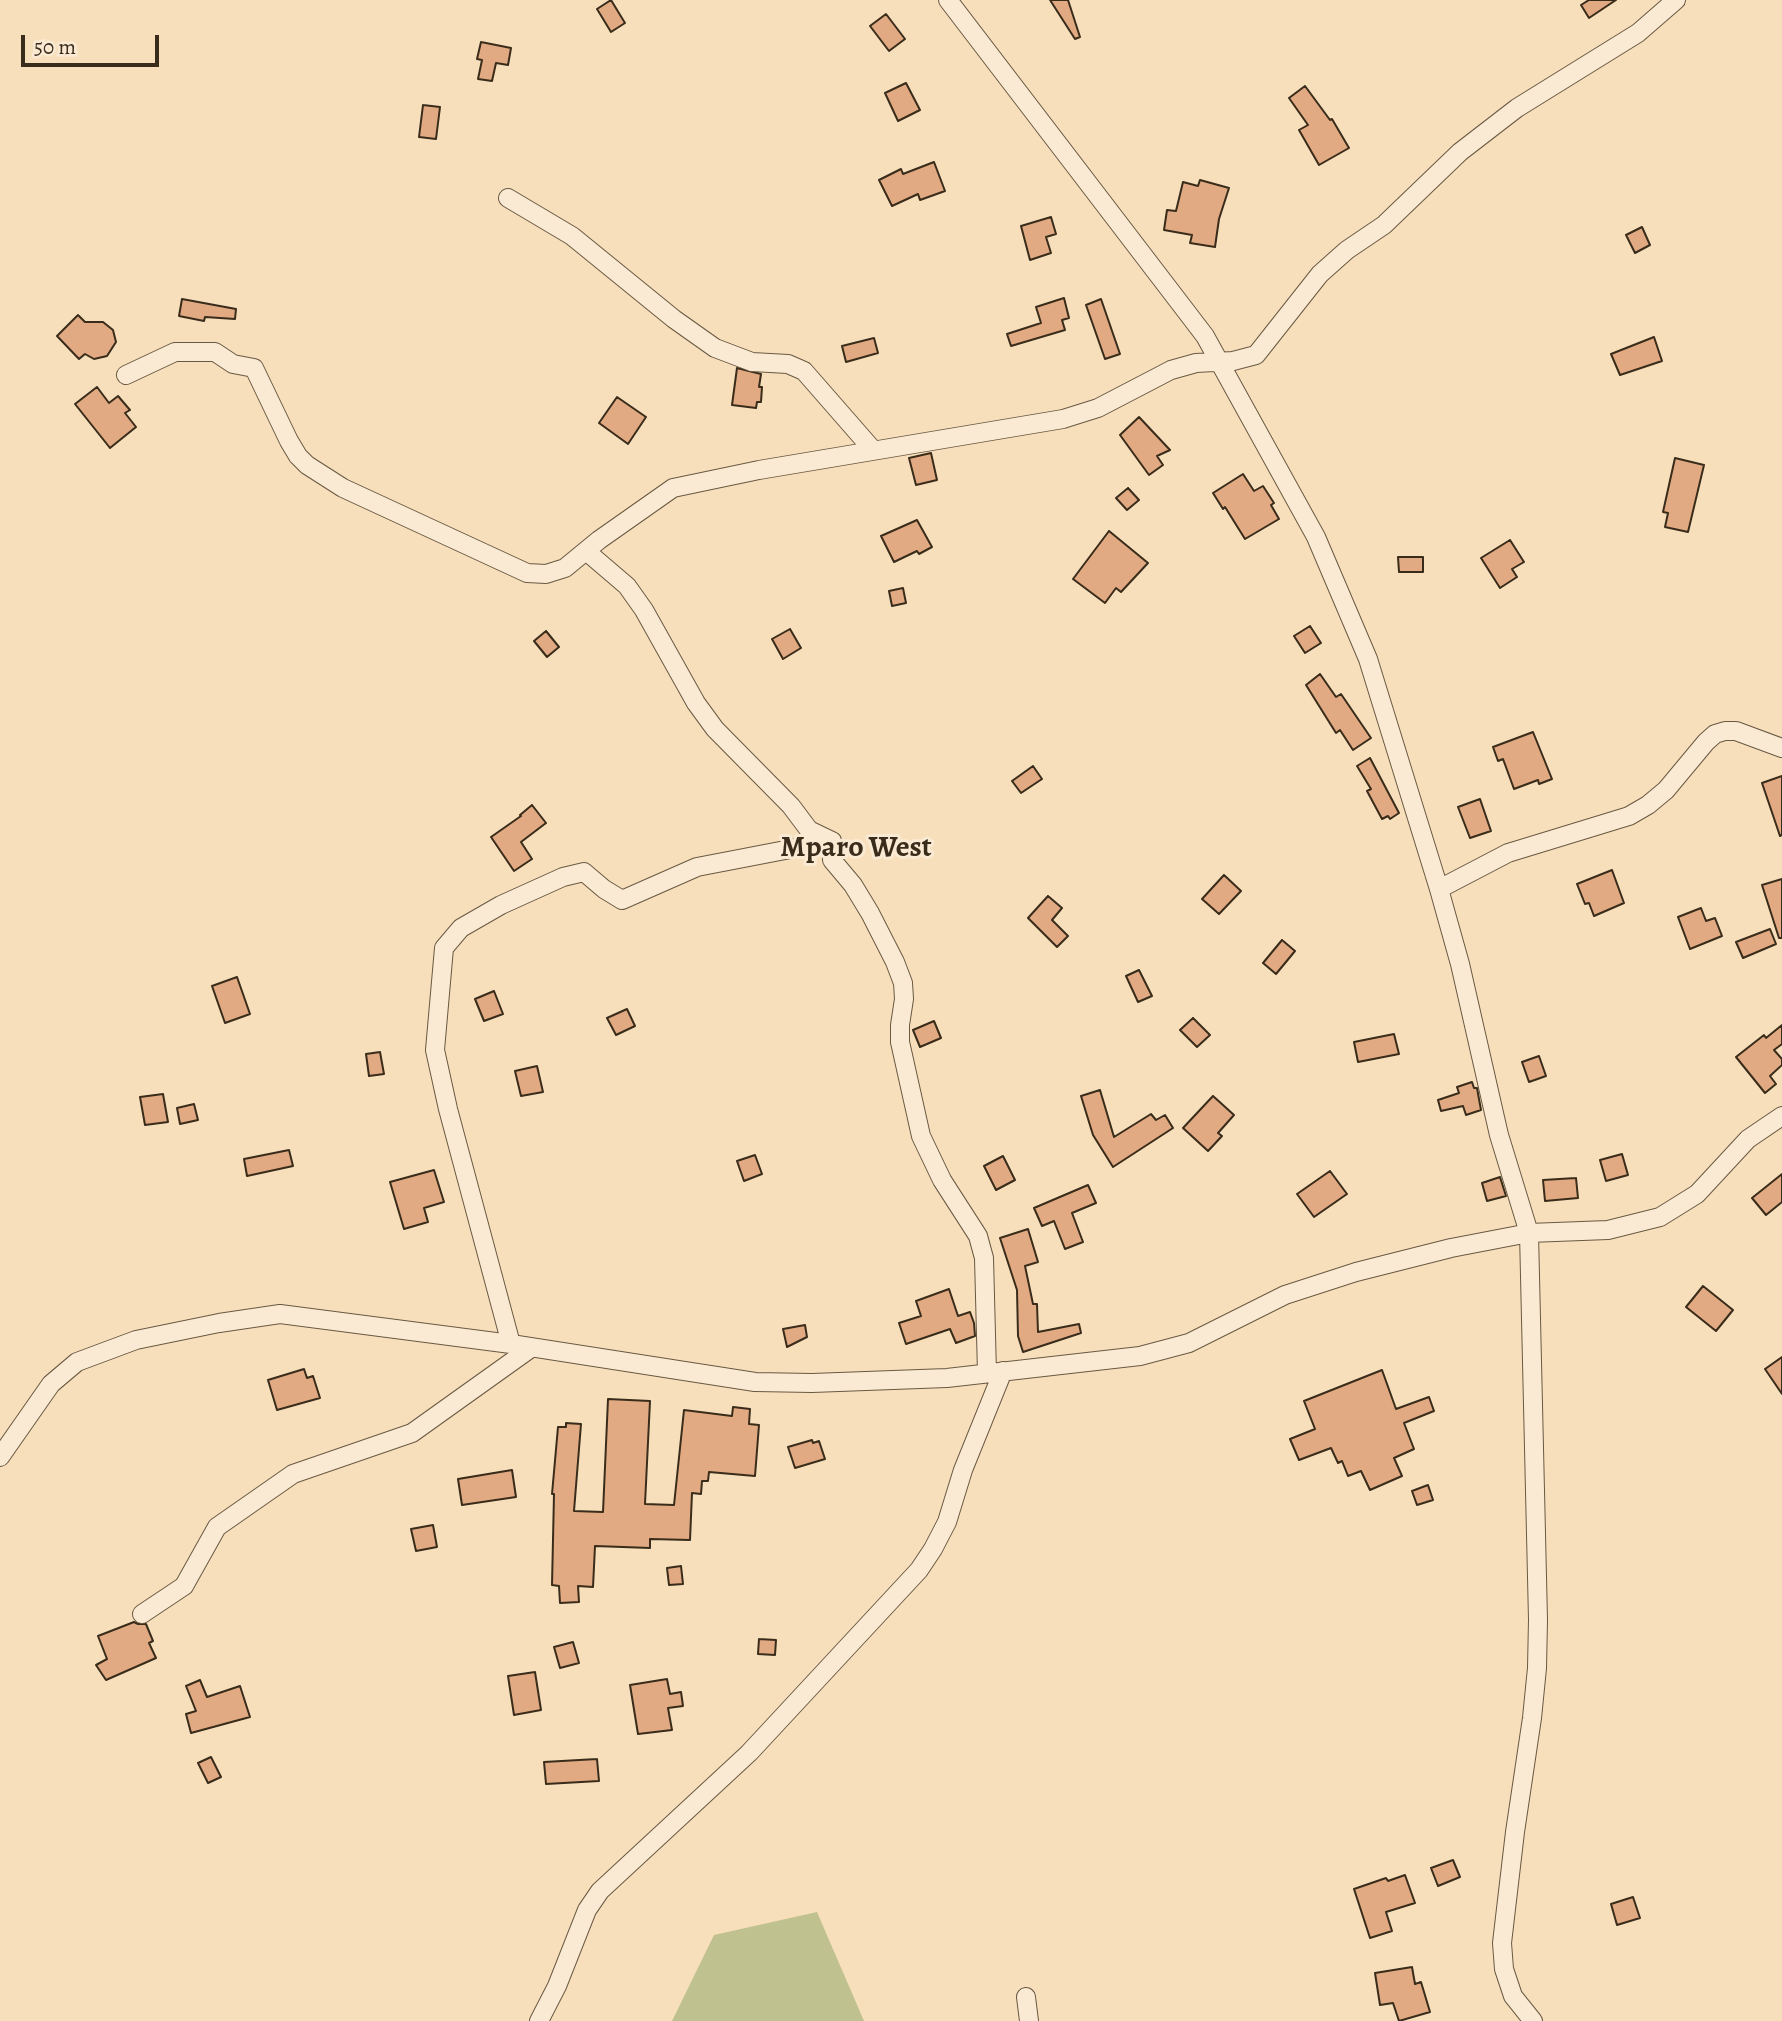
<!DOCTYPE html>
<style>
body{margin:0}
#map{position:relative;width:1782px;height:2021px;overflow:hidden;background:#f8dfbc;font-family:Alegreya,serif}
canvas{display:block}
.scale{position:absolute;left:21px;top:35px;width:138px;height:32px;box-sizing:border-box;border:4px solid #392c1a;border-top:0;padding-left:9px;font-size:21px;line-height:24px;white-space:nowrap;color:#392c1a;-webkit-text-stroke:5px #faead3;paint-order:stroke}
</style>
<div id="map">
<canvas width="1782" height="2021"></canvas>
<div class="scale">50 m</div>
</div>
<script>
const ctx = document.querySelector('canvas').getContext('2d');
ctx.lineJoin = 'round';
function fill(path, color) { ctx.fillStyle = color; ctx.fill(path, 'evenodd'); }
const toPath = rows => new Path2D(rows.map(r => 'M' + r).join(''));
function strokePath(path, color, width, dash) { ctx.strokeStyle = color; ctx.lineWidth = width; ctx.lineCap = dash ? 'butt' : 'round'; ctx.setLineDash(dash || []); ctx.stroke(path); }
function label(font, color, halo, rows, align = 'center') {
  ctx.font = font + ' Alegreya,serif'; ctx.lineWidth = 6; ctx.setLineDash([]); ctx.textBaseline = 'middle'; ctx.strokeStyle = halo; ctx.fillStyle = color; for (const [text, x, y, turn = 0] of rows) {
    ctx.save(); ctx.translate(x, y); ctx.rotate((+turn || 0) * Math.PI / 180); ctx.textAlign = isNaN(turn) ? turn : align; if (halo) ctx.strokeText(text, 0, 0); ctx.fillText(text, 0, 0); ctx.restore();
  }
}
const green = toPath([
 [817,1912,864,2021,672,2021,714,1935]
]);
const building = toPath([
 [611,0,625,23,611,32,597,9,611,0],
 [1050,0,1068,0,1080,37,1075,39,1050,0],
 [1589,0,1616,0,1589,18,1581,5,1589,0],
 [886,14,905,39,889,51,870,26,886,14],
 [481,42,511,48,508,65,496,63,492,81,478,79,482,60,477,59,481,42],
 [906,83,920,110,898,121,885,93,906,83],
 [1305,86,1330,120,1332,119,1349,148,1319,165,1299,130,1308,125,1289,98,1305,86],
 [423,105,440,107,436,139,419,137,423,105],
 [934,162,945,191,920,200,918,194,892,206,879,180,901,169,903,174,934,162],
 [1200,180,1229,188,1219,219,1215,247,1190,243,1192,235,1164,230,1167,210,1176,211,1183,182,1198,186,1200,180],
 [1051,217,1056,234,1046,237,1051,253,1030,260,1021,226,1051,217],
 [1642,227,1650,245,1635,253,1626,235,1642,227],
 [1064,298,1069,318,1062,320,1065,330,1011,346,1007,334,1041,323,1036,307,1064,298],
 [182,299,236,309,235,319,205,317,204,321,179,316,182,299],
 [1101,299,1120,354,1105,359,1086,305,1101,299],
 [78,315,85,322,103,322,113,330,116,342,107,356,94,359,85,354,79,359,57,336,78,315],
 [1654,337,1662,361,1620,375,1611,354,1654,337],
 [874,338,878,353,846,362,842,346,874,338],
 [737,368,761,374,759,387,762,387,761,402,757,402,756,408,732,405,737,368],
 [97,387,109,403,118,396,130,410,125,413,136,427,110,448,75,404,97,387],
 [617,397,646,417,628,444,599,423,617,397],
 [1139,417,1170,450,1157,456,1163,465,1149,475,1120,435,1139,417],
 [931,453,937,480,916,485,909,458,931,453],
 [1675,458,1704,465,1688,532,1665,527,1668,513,1663,512,1675,458],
 [1243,474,1254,491,1263,486,1274,503,1271,505,1279,519,1245,539,1225,507,1223,509,1213,493,1243,474],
 [1128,488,1139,500,1127,510,1116,498,1128,488],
 [917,520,932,547,919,554,917,551,894,562,881,536,917,520],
 [1109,531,1148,563,1121,592,1116,588,1105,603,1073,579,1109,531],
 [1510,540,1524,562,1512,569,1517,577,1500,588,1481,558,1510,540],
 [1398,557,1423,557,1423,572,1399,572,1398,557],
 [903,588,906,603,892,606,889,591,903,588],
 [1310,626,1321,643,1305,653,1294,636,1310,626],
 [790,629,801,648,783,659,772,639,790,629],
 [546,631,559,647,547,657,534,641,546,631],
 [1320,674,1336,697,1341,694,1371,738,1353,750,1340,730,1336,733,1306,685,1320,674],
 [1533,732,1552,779,1539,784,1538,780,1514,789,1503,759,1498,761,1493,747,1533,732],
 [1370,758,1399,813,1390,819,1388,816,1382,819,1367,791,1371,789,1357,766,1370,758],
 [1033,766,1042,779,1021,793,1012,781,1033,766],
 [1782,776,1782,835,1780,836,1762,783,1782,776],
 [1480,799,1491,831,1470,838,1458,807,1480,799],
 [532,805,546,823,521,842,532,859,514,871,491,837,521,816,520,815,532,805],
 [1612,870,1624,903,1594,916,1589,903,1585,904,1577,884,1612,870],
 [1224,875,1241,891,1219,914,1202,899,1224,875],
 [1782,879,1782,938,1779,938,1762,885,1782,879],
 [1048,896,1062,908,1052,920,1068,936,1057,947,1028,918,1048,896],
 [1701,908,1706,921,1715,918,1722,936,1690,949,1678,917,1701,908],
 [1770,929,1776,944,1743,958,1736,942,1770,929],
 [1282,940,1295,951,1276,974,1263,963,1282,940],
 [1139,970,1152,996,1138,1002,1126,976,1139,970],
 [237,977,250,1014,225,1023,212,986,237,977],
 [494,991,503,1014,484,1021,475,999,494,991],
 [627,1009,635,1026,616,1035,607,1018,627,1009],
 [1193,1018,1210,1035,1197,1047,1180,1030,1193,1018],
 [934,1021,941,1038,920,1047,913,1030,934,1021],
 [1782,1025,1782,1044,1774,1050,1782,1059,1782,1065,1770,1076,1776,1084,1765,1093,1736,1057,1764,1035,1766,1038,1782,1025],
 [1394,1034,1399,1054,1358,1062,1354,1042,1394,1034],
 [380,1052,384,1074,369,1076,366,1054,380,1052],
 [1539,1056,1546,1076,1529,1082,1522,1062,1539,1056],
 [537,1066,543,1092,521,1096,515,1071,537,1066],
 [1472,1082,1474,1088,1477,1088,1481,1110,1466,1115,1463,1106,1441,1111,1438,1100,1459,1093,1457,1087,1472,1082],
 [1100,1090,1114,1137,1151,1114,1156,1120,1165,1115,1173,1128,1113,1167,1093,1135,1081,1096,1100,1090],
 [163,1094,168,1122,145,1125,140,1097,163,1094],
 [1213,1096,1234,1115,1218,1133,1222,1136,1208,1151,1183,1128,1213,1096],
 [194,1104,198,1120,180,1124,177,1108,194,1104],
 [289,1150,293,1166,247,1176,244,1159,289,1150],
 [1622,1154,1628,1175,1606,1181,1600,1160,1622,1154],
 [755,1155,762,1174,744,1181,737,1161,755,1155],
 [1003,1156,1015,1180,996,1190,984,1166,1003,1156],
 [434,1170,444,1202,424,1208,428,1222,404,1229,390,1182,434,1170],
 [1330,1171,1347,1194,1314,1217,1297,1194,1330,1171],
 [1782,1174,1782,1202,1766,1215,1752,1198,1782,1174],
 [1500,1177,1506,1196,1487,1201,1482,1183,1500,1177],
 [1576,1178,1578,1198,1545,1201,1543,1180,1576,1178],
 [1088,1185,1096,1203,1072,1213,1083,1242,1065,1249,1054,1221,1042,1226,1034,1208,1088,1185],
 [1028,1229,1038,1262,1025,1266,1033,1304,1037,1304,1038,1332,1079,1324,1081,1333,1023,1352,1018,1336,1017,1290,1000,1238,1028,1229],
 [1703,1286,1733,1310,1716,1331,1686,1307,1703,1286],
 [949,1289,958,1316,970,1312,974,1323,975,1336,956,1343,950,1329,906,1344,899,1323,921,1316,916,1301,949,1289],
 [805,1325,807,1337,787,1347,783,1329,805,1325],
 [1782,1357,1782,1394,1765,1369,1782,1357],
 [304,1369,307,1378,313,1376,320,1398,277,1410,268,1380,304,1369],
 [1382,1370,1396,1409,1429,1397,1434,1411,1404,1423,1414,1449,1394,1458,1402,1476,1370,1490,1361,1471,1348,1476,1342,1461,1338,1463,1331,1448,1299,1460,1290,1439,1315,1429,1304,1401,1382,1370],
 [608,1399,650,1401,645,1504,674,1505,684,1410,732,1416,733,1407,750,1409,749,1424,759,1425,755,1476,709,1472,708,1481,702,1481,701,1494,692,1493,690,1540,650,1539,650,1548,595,1546,593,1587,578,1586,579,1602,560,1603,559,1586,552,1585,554,1494,552,1494,558,1427,566,1427,566,1423,581,1424,574,1511,603,1512,608,1399],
 [812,1440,813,1443,819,1441,825,1459,795,1468,788,1447,812,1440],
 [512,1470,516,1497,462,1505,458,1479,512,1470],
 [1428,1485,1433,1500,1417,1505,1412,1491,1428,1485],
 [433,1525,437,1547,416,1551,411,1529,433,1525],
 [681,1566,683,1584,669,1585,667,1568,681,1566],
 [134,1622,138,1624,146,1624,153,1641,149,1643,156,1658,106,1680,96,1665,107,1659,98,1636,134,1622],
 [759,1639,776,1640,775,1655,758,1654,759,1639],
 [573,1642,579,1663,560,1668,554,1647,573,1642],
 [535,1672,541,1710,514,1715,508,1676,535,1672],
 [667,1679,670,1694,681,1692,683,1706,668,1708,672,1730,638,1734,630,1685,667,1679],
 [200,1680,207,1697,240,1686,250,1717,191,1733,186,1714,196,1711,186,1686,200,1680],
 [211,1757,221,1777,208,1783,198,1763,211,1757],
 [597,1759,599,1781,546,1784,544,1762,597,1759],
 [1453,1860,1460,1877,1438,1886,1431,1868,1453,1860],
 [1405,1875,1415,1903,1386,1912,1392,1931,1370,1938,1354,1889,1386,1878,1388,1881,1405,1875],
 [1633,1897,1640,1918,1617,1925,1611,1904,1633,1897],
 [1412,1967,1415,1984,1421,1982,1430,2012,1399,2021,1393,2003,1380,2005,1375,1973,1412,1967]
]);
const minor = toPath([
 [948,0,1205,336,1316,537,1368,659,1439,889,1460,964,1499,1135,1529,1233,1538,1620,1537,1668,1532,1718,1515,1832,1502,1943,1504,1969,1513,1996,1533,2021],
 [508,198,572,236,674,319,715,348,752,362,788,364,804,371,873,450],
 [126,375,175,352,215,352,233,364,254,368,289,441,298,456,307,465,343,488,527,573,546,574,565,568,599,540,673,488,759,470,1063,419,1098,408,1171,370,1196,363,1233,361,1256,355,1320,274,1347,250,1384,225,1460,152,1517,108,1638,33,1676,0],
 [586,551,627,586,644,610,696,703,715,729,791,806,809,830,832,841,832,860,853,885,870,913,895,962,903,983,904,999,900,1025,900,1042,921,1136,942,1180,978,1236,984,1258,987,1373],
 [1439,889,1508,853,1629,816,1648,805,1666,790,1706,742,1715,734,1725,731,1736,731,1782,748],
 [511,1344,448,1109,435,1050,444,948,461,928,501,905,563,877,584,872,604,889,622,900,697,867,832,841],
 [0,1457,51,1384,77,1362,136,1340,219,1323,280,1314,511,1344,755,1382,812,1383,947,1378,1140,1356,1189,1343,1285,1295,1356,1272,1451,1248,1529,1233,1608,1230,1660,1217,1697,1194,1748,1139,1782,1116],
 [142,1614,184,1586,217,1527,293,1474,412,1433,531,1348],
 [1026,1997,1029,2021],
 [539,2021,557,1986,587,1910,600,1891,749,1753,919,1570,933,1549,947,1522,963,1470,1003,1371]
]);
const quarterNames = [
 ["Mparo West",856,849]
];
fill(green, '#bfc18f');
fill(building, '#e1aa82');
strokePath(building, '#392c1a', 2);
strokePath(minor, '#695942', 20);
strokePath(minor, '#faead3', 18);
label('bold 30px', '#392c1a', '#faead3', quarterNames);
</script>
